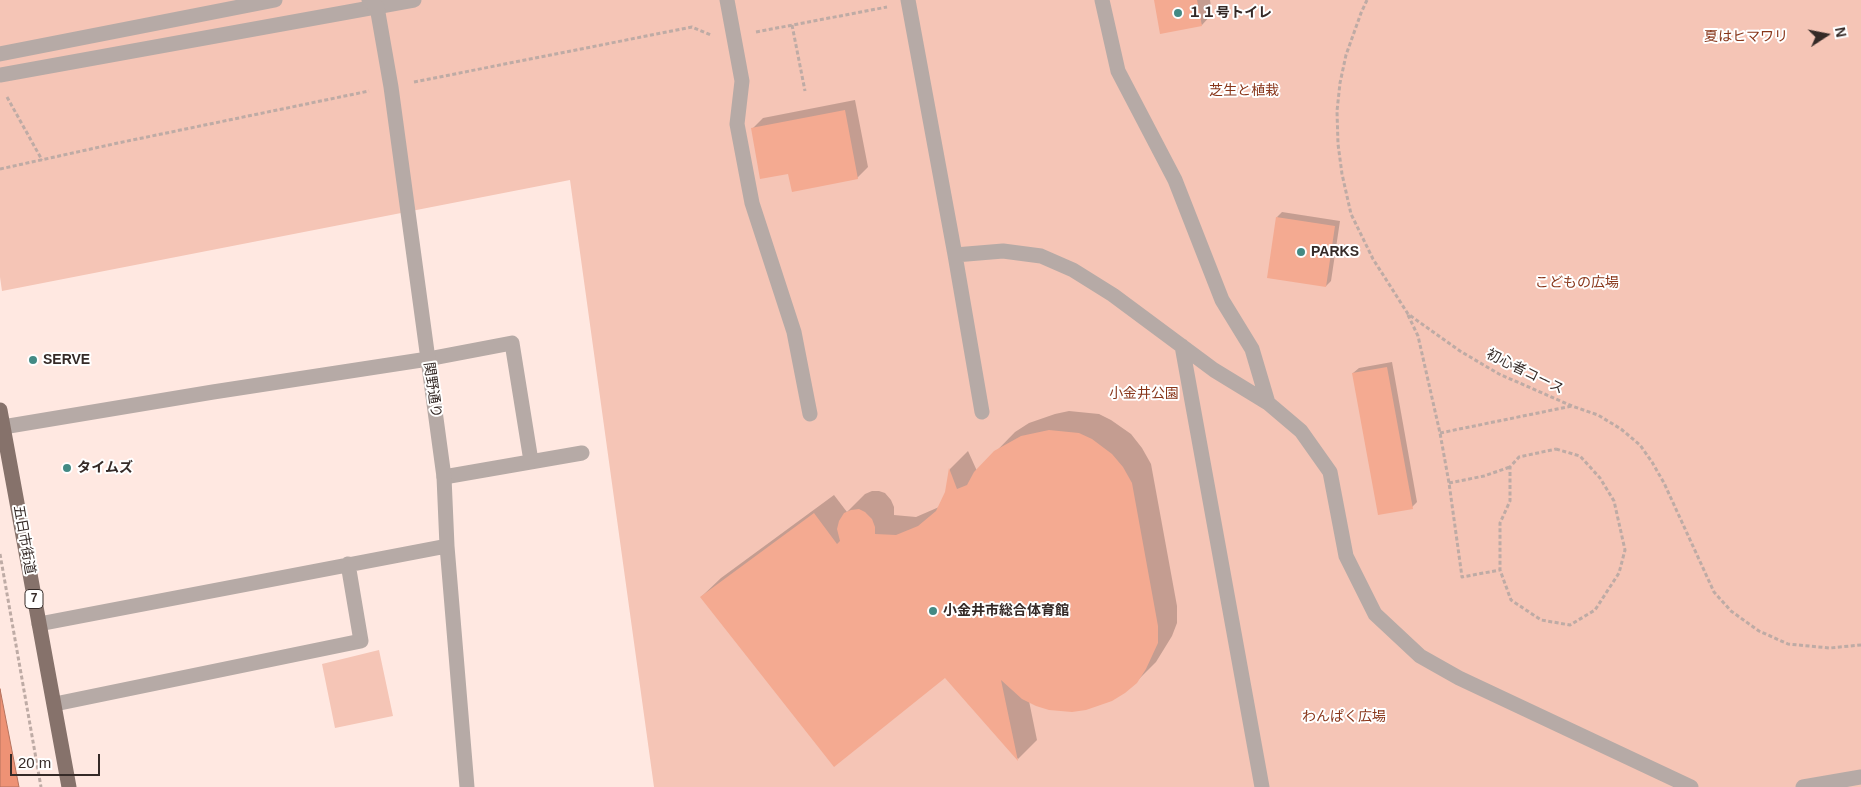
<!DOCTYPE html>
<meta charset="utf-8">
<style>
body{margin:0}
#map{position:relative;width:1861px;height:787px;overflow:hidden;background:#ffe8e1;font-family:Arial,sans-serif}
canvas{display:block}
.north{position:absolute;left:1801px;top:10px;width:50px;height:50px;-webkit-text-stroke:4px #fff;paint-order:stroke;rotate:79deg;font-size:14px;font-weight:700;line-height:20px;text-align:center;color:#352a27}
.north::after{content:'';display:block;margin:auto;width:18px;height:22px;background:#352a27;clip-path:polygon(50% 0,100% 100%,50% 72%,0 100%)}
.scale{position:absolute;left:10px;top:754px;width:90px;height:22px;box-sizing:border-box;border:2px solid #352a27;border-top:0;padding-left:6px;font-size:15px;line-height:18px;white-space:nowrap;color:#352a27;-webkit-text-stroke:4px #fff;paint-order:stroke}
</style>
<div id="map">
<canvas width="1861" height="787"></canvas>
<div class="north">N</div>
<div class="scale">20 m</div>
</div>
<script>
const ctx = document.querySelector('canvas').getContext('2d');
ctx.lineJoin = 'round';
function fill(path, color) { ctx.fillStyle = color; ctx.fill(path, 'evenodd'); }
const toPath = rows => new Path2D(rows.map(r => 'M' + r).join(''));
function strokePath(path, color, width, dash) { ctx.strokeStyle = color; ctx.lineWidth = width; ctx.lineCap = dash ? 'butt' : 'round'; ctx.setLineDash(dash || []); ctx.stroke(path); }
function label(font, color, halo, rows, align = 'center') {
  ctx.font = font + ' Arial,"Noto Sans JP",sans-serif'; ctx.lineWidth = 4; ctx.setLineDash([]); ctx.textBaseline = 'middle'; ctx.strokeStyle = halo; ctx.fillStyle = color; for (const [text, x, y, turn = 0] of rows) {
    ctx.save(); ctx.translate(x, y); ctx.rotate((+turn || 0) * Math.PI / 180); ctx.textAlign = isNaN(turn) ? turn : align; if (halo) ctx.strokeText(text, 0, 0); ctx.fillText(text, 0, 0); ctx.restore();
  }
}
const green = toPath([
 [0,0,1861,0,1861,787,654,787,570,180,2,291,0,277],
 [379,650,393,716,335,728,322,664]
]);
const water = toPath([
 [0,689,19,787,0,787,0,689]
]);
const shadow = toPath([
 [1155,0,1210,0,1212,14,1202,25],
 [855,100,868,167,857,178,789,172,752,129,763,118],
 [1282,212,1340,221,1331,281,1326,286,1277,217],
 [1392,362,1417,502,1412,507,1353,373,1359,368],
 [1069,411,1099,414,1111,420,1131,434,1142,448,1151,464,1177,606,1177,623,1172,636,1156,662,1136,682,1029,701,1037,740,1018,759,946,677,701,597,721,578,834,495,847,512,865,494,872,491,879,491,885,493,891,500,894,507,894,515,916,517,939,507,946,493,950,469,968,451,977,471,1015,432,1029,423,1055,414]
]);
const building = toPath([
 [1154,0,1197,0,1202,26,1160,34],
 [845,110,858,179,792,192,788,174,760,179,751,128],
 [1276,217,1335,226,1326,287,1267,278],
 [1387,367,1413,509,1378,515,1352,373],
 [1049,430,1079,433,1092,439,1112,454,1123,467,1132,483,1158,626,1158,643,1146,669,1137,683,1125,693,1112,701,1086,710,1072,712,1049,710,1036,706,1022,699,1001,680,1018,761,945,678,834,767,700,597,814,513,837,544,840,541,837,529,839,521,844,513,851,510,859,509,865,512,872,519,875,527,875,534,896,535,918,526,936,511,945,492,949,468,957,489,967,485,974,472,994,451,1021,436]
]);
const path = toPath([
 [1367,0,1361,13,1346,55,1340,83,1337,111,1338,144,1342,174,1351,214,1373,259,1408,314,1460,351,1499,374,1572,406,1598,415,1621,429,1640,445,1652,462,1664,483,1714,592,1731,611,1759,631,1788,644,1830,648,1861,645],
 [792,25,805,91],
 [756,32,887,7],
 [414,82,692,27,711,35],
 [7,97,42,160],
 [0,169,118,143,369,91],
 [1408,315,1418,336,1440,433,1449,483,1462,577,1500,570],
 [1440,433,1572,406],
 [1556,449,1580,456,1600,478,1614,501,1625,550,1619,573,1595,610,1570,625,1541,620,1511,600,1500,570,1500,523,1510,501,1510,467,1519,457,1556,449],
 [1449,483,1484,476,1510,467],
 [0,554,41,787]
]);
const service = toPath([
 [727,0,742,81,737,124,752,203,794,332,810,414],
 [908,0,955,255,982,412],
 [1102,0,1118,71,1175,180,1222,300,1252,349,1268,403,1301,431,1330,472,1346,556,1375,614,1420,656,1459,678,1691,787],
 [0,54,275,0],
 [0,75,414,0],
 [955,255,1003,251,1041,256,1073,270,1113,295,1214,370,1268,403],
 [1182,346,1262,787],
 [428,359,512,343,531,461],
 [444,477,582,453],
 [1803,787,1861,777]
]);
const minor = toPath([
 [369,0,377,7,391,87,444,477,447,546,467,787],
 [3,427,213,392,428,359],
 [39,624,447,546],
 [55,704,361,641,348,564]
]);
const primary = toPath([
 [0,410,69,787]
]);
const markers = [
 [1178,13,5,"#438a84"],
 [1301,252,5,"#438a84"],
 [33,360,5,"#438a84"],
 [67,468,5,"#438a84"],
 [933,611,5,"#438a84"]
];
const shields = [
 [34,599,18]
];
const shieldNames = [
 ["7",34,599]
];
const poiNames = [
 ["１１号トイレ",1188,13],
 ["PARKS",1311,252],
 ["SERVE",43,360],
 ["タイムズ",77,468],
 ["小金井市総合体育館",943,611]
];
const parkNames = [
 ["夏はヒマワリ",1746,37],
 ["芝生と植栽",1244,91],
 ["こどもの広場",1577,283],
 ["小金井公園",1144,394],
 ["わんぱく広場",1344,717]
];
const streetNames = [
 ["初心者コース",1525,372,26],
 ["関野通り",432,390,82],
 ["五日市街道",24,540,80]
];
fill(green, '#f5c5b6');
fill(water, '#ee9275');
strokePath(water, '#b6735e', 1);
fill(shadow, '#0003');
fill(building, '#f4aa91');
strokePath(path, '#beaba5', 3, [4, 2.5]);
strokePath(service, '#b6aaa6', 15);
strokePath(minor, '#b6aaa6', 15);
strokePath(primary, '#86726b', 15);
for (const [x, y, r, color] of markers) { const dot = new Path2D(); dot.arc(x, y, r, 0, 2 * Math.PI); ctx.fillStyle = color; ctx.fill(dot); strokePath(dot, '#fff', 2); }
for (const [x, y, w] of shields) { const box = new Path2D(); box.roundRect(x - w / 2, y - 9.5, w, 19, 4); ctx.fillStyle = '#fff'; ctx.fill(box); strokePath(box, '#352a27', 1); }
label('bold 12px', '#352a27', null, shieldNames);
label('bold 14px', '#352a27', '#fff', poiNames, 'left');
label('14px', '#88361a', '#fff', parkNames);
label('14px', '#352a27', '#fff', streetNames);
</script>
